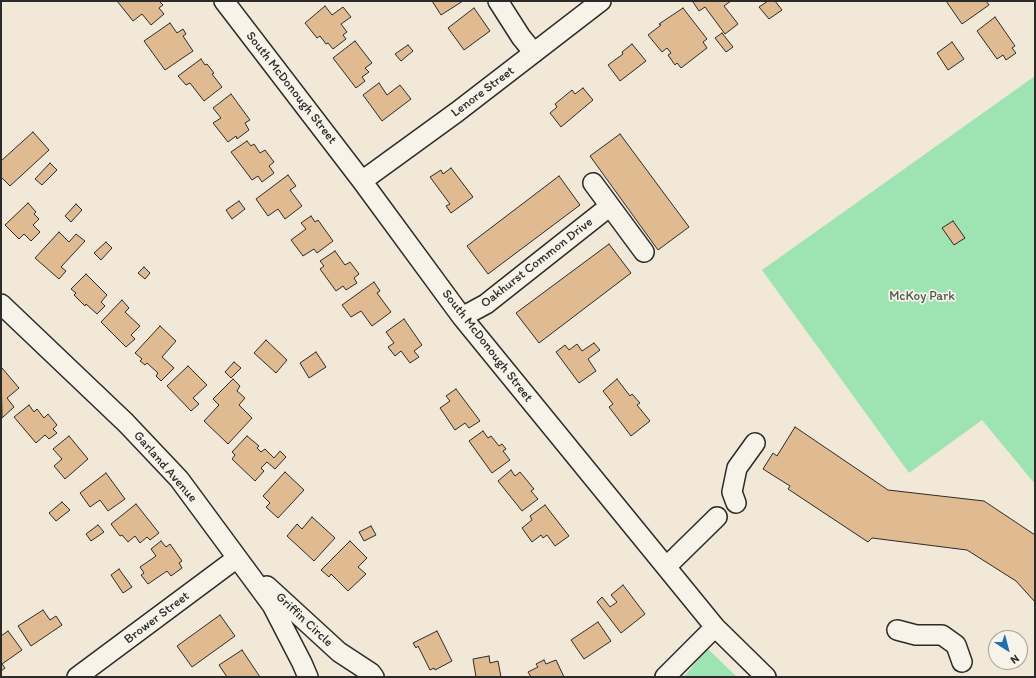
<!DOCTYPE html>
<style>
body{margin:0}
#map{position:relative;width:1036px;height:678px;overflow:hidden;background:#f2e8d7;font-family:Itim,sans-serif}
canvas{display:block}
.frame{position:absolute;inset:0;border:2px solid #2b2b2b;pointer-events:none}
.north{position:absolute;left:988px;top:630px;width:40px;height:40px;box-sizing:border-box;background:#f7f3e8;border:1px solid #a5a39c;border-radius:50%;rotate:144deg;font-size:11px;font-weight:700;line-height:16px;text-align:center;color:#2b2b2b}
.north::after{content:'';display:block;margin:auto;width:14px;height:18px;background:#1f6fb2;clip-path:polygon(50% 0,100% 100%,50% 72%,0 100%)}
</style>
<div id="map">
<canvas width="1036" height="678"></canvas>
<div class="frame"></div>
<div class="north">N</div>
</div>
<script>
const ctx = document.querySelector('canvas').getContext('2d');
ctx.lineJoin = 'round';
function fill(path, color) { ctx.fillStyle = color; ctx.fill(path, 'evenodd'); }
const toPath = rows => new Path2D(rows.map(r => 'M' + r).join(''));
function strokePath(path, color, width, dash) { ctx.strokeStyle = color; ctx.lineWidth = width; ctx.lineCap = dash ? 'butt' : 'round'; ctx.setLineDash(dash || []); ctx.stroke(path); }
function label(font, color, halo, rows, align = 'center') {
  ctx.font = font + ' Itim,sans-serif'; ctx.lineWidth = 3.5; ctx.setLineDash([]); ctx.textBaseline = 'middle'; ctx.strokeStyle = halo; ctx.fillStyle = color; for (const [text, x, y, turn = 0] of rows) {
    ctx.save(); ctx.translate(x, y); ctx.rotate((+turn || 0) * Math.PI / 180); ctx.textAlign = isNaN(turn) ? turn : align; if (halo) ctx.strokeText(text, 0, 0); ctx.fillText(text, 0, 0); ctx.restore();
  }
}
const green = toPath([
 [1035,76,1035,484,982,420,909,473,762,270],
 [707,648,737,677,684,677]
]);
const building = toPath([
 [117,1,159,1,163,5,159,8,164,14,151,25,142,14,133,21,117,1],
 [432,1,463,1,441,15,432,1],
 [694,1,731,1,724,6,738,24,725,34,705,7,699,11,693,2,694,1],
 [768,1,775,1,782,10,769,19,759,7,768,1],
 [946,1,986,1,989,5,962,24,946,1],
 [325,6,332,15,343,7,351,17,341,24,347,32,343,35,346,39,333,49,328,43,326,44,320,36,317,38,305,23,325,6],
 [474,8,490,31,464,50,448,28,474,8],
 [683,8,707,39,703,42,707,48,681,68,677,63,675,65,668,55,671,53,667,48,662,52,648,35,661,25,659,24,683,8],
 [995,17,1015,46,1012,48,1016,53,1006,60,1003,55,997,59,977,31,995,17],
 [170,23,177,33,183,29,186,34,183,36,193,51,165,70,144,41,170,23],
 [722,33,733,47,726,52,715,38,722,33],
 [355,41,372,63,365,68,369,72,362,77,365,81,356,88,333,58,355,41],
 [952,42,964,59,948,70,937,53,952,42],
 [632,44,646,61,620,81,608,65,623,54,622,52,632,44],
 [408,45,413,51,401,61,395,54,408,45],
 [201,59,205,65,207,64,214,73,212,74,222,87,204,101,190,83,186,85,178,76,201,59],
 [379,83,387,95,400,85,411,99,382,121,363,95,379,83],
 [583,88,593,100,561,127,550,113,557,107,555,104,572,90,575,94,583,88],
 [231,94,250,120,245,123,249,130,237,139,236,136,228,142,213,123,221,118,213,108,231,94],
 [33,132,49,150,10,186,1,177,1,161,33,132],
 [620,134,689,227,658,250,590,156,620,134],
 [247,141,251,146,254,144,260,153,265,150,274,162,269,166,274,173,262,182,258,176,252,180,231,152,247,141],
 [50,163,57,170,42,185,35,179,50,163],
 [451,168,473,197,451,213,446,206,450,204,430,177,441,170,443,174,451,168],
 [288,175,296,186,290,190,302,206,285,219,278,209,268,216,256,199,288,175],
 [559,176,580,205,488,274,467,246,559,176],
 [239,201,245,209,232,219,226,210,239,201],
 [28,203,36,212,34,214,39,219,33,225,40,232,31,241,24,234,19,239,5,225,28,203],
 [76,204,82,210,71,222,65,216,76,204],
 [311,216,315,222,318,220,333,241,317,253,314,249,303,256,291,240,306,229,301,223,311,216],
 [953,221,965,238,954,245,942,228,953,221],
 [59,232,69,242,76,234,85,241,61,267,66,271,59,279,35,258,59,232],
 [106,242,112,248,101,260,94,253,106,242],
 [609,244,631,273,539,343,516,313,609,244],
 [335,251,345,265,350,262,359,274,354,278,357,283,346,290,343,286,336,291,320,269,324,266,320,261,335,251],
 [144,267,150,273,145,279,138,273,144,267],
 [86,274,107,295,101,302,105,306,97,314,86,304,85,306,74,295,76,293,71,289,86,274],
 [374,282,380,291,377,293,391,312,372,326,361,311,351,317,342,305,374,282],
 [122,300,129,308,125,312,140,326,131,335,135,339,126,347,101,322,122,300],
 [404,319,422,345,414,351,419,357,410,363,401,351,395,356,388,347,394,343,386,332,404,319],
 [160,326,176,341,162,357,174,368,161,381,156,376,158,373,147,363,145,365,140,361,142,359,135,353,160,326],
 [266,340,287,360,276,373,254,353,266,340],
 [594,343,600,350,588,359,596,371,579,383,556,352,565,345,569,350,577,344,582,351,594,343],
 [316,352,326,367,309,378,300,363,316,352],
 [234,362,241,368,231,378,225,372,234,362],
 [188,366,207,385,193,398,199,404,191,411,167,386,188,366],
 [1,368,2,368,19,388,7,398,14,407,2,418,1,368],
 [233,379,240,386,237,391,245,398,239,405,252,418,228,444,204,421,219,405,213,399,233,379],
 [617,379,630,396,632,394,640,403,637,405,650,421,631,436,609,407,613,404,603,391,617,379],
 [456,389,480,421,469,428,465,423,455,430,440,408,450,401,446,396,456,389],
 [29,405,34,412,37,409,44,418,48,414,57,425,53,429,57,433,49,439,45,435,36,443,14,417,29,405],
 [795,427,888,490,984,501,1035,535,1035,602,1016,581,967,550,872,538,868,542,788,489,790,486,763,469,773,453,777,456,795,427],
 [483,431,488,438,491,436,499,446,502,444,506,449,503,451,510,460,492,473,469,441,483,431],
 [69,436,88,459,65,479,54,466,62,459,53,449,69,436],
 [247,436,259,446,257,448,261,452,265,449,274,458,280,451,286,457,275,469,267,462,261,468,264,471,255,481,232,459,235,455,232,452,247,436],
 [511,470,515,476,520,472,534,489,531,491,538,499,522,511,498,481,511,470],
 [285,472,304,490,278,518,266,507,270,503,263,496,285,472],
 [106,473,125,499,108,511,100,500,90,507,80,493,106,473],
 [62,502,70,510,56,521,49,513,62,502],
 [136,504,159,533,150,540,147,537,140,543,135,536,128,542,122,535,120,536,111,524,136,504],
 [545,505,569,536,555,546,547,535,543,538,541,535,532,542,522,528,532,520,530,516,545,505],
 [312,517,335,538,314,561,287,536,297,524,302,529,312,517],
 [98,525,104,532,91,541,86,534,98,525],
 [371,526,376,535,364,541,359,532,371,526],
 [161,541,166,547,170,544,182,561,179,563,182,568,171,576,167,571,148,584,141,575,144,573,140,567,156,556,151,549,161,541],
 [350,541,367,558,358,567,366,574,348,591,331,574,329,577,321,570,350,541],
 [119,569,132,587,123,593,111,575,119,569],
 [623,585,645,614,621,633,597,602,602,597,610,607,617,602,611,595,623,585],
 [43,610,50,620,56,616,62,625,31,646,18,626,43,610],
 [220,615,235,636,192,667,177,646,220,615],
 [598,622,611,641,584,659,571,640,598,622],
 [8,631,22,650,2,664,5,668,1,671,1,636,8,631],
 [437,631,452,661,435,670,434,668,430,670,418,646,416,648,413,643,437,631],
 [242,650,260,677,227,677,219,665,242,650],
 [489,656,490,663,498,661,501,677,476,677,473,659,489,656],
 [544,660,546,664,556,660,564,677,531,677,528,672,538,667,536,664,544,660]
]);
const minor = toPath([
 [224,1,362,181,462,317,715,627,766,677],
 [498,1,521,37,534,53],
 [362,181,457,112,601,1],
 [593,183,644,252],
 [1,304,126,423,179,479,272,605,302,663,308,677],
 [462,317,486,304,610,206],
 [736,503,732,492,737,468,755,443],
 [666,567,717,517],
 [267,586,339,652,371,673,374,677],
 [897,630,916,635,942,635,956,645,962,662],
 [77,677,237,558],
 [665,677,715,627]
]);
const streetNames = [
 ["South McDonough Street",291,88,52],
 ["Lenore Street",483,92,-37],
 ["Oakhurst Common Drive",537,263,-38],
 ["South McDonough Street",487,346,52],
 ["Garland Avenue",165,467,49],
 ["Brower Street",157,618,-37],
 ["Griffin Circle",304,620,43]
];
const parkNames = [
 ["McKoy Park",922,297]
];
fill(green, '#9de4b2');
fill(building, '#e0ba91');
strokePath(building, '#2b2b2b', 1);
strokePath(minor, '#2b2b2b', 22);
strokePath(minor, '#f7f3e8', 19);
label('13px', '#2b2b2b', '#f7f3e8', streetNames);
label('13px', '#48594d', '#f7f3e8', parkNames);
</script>
